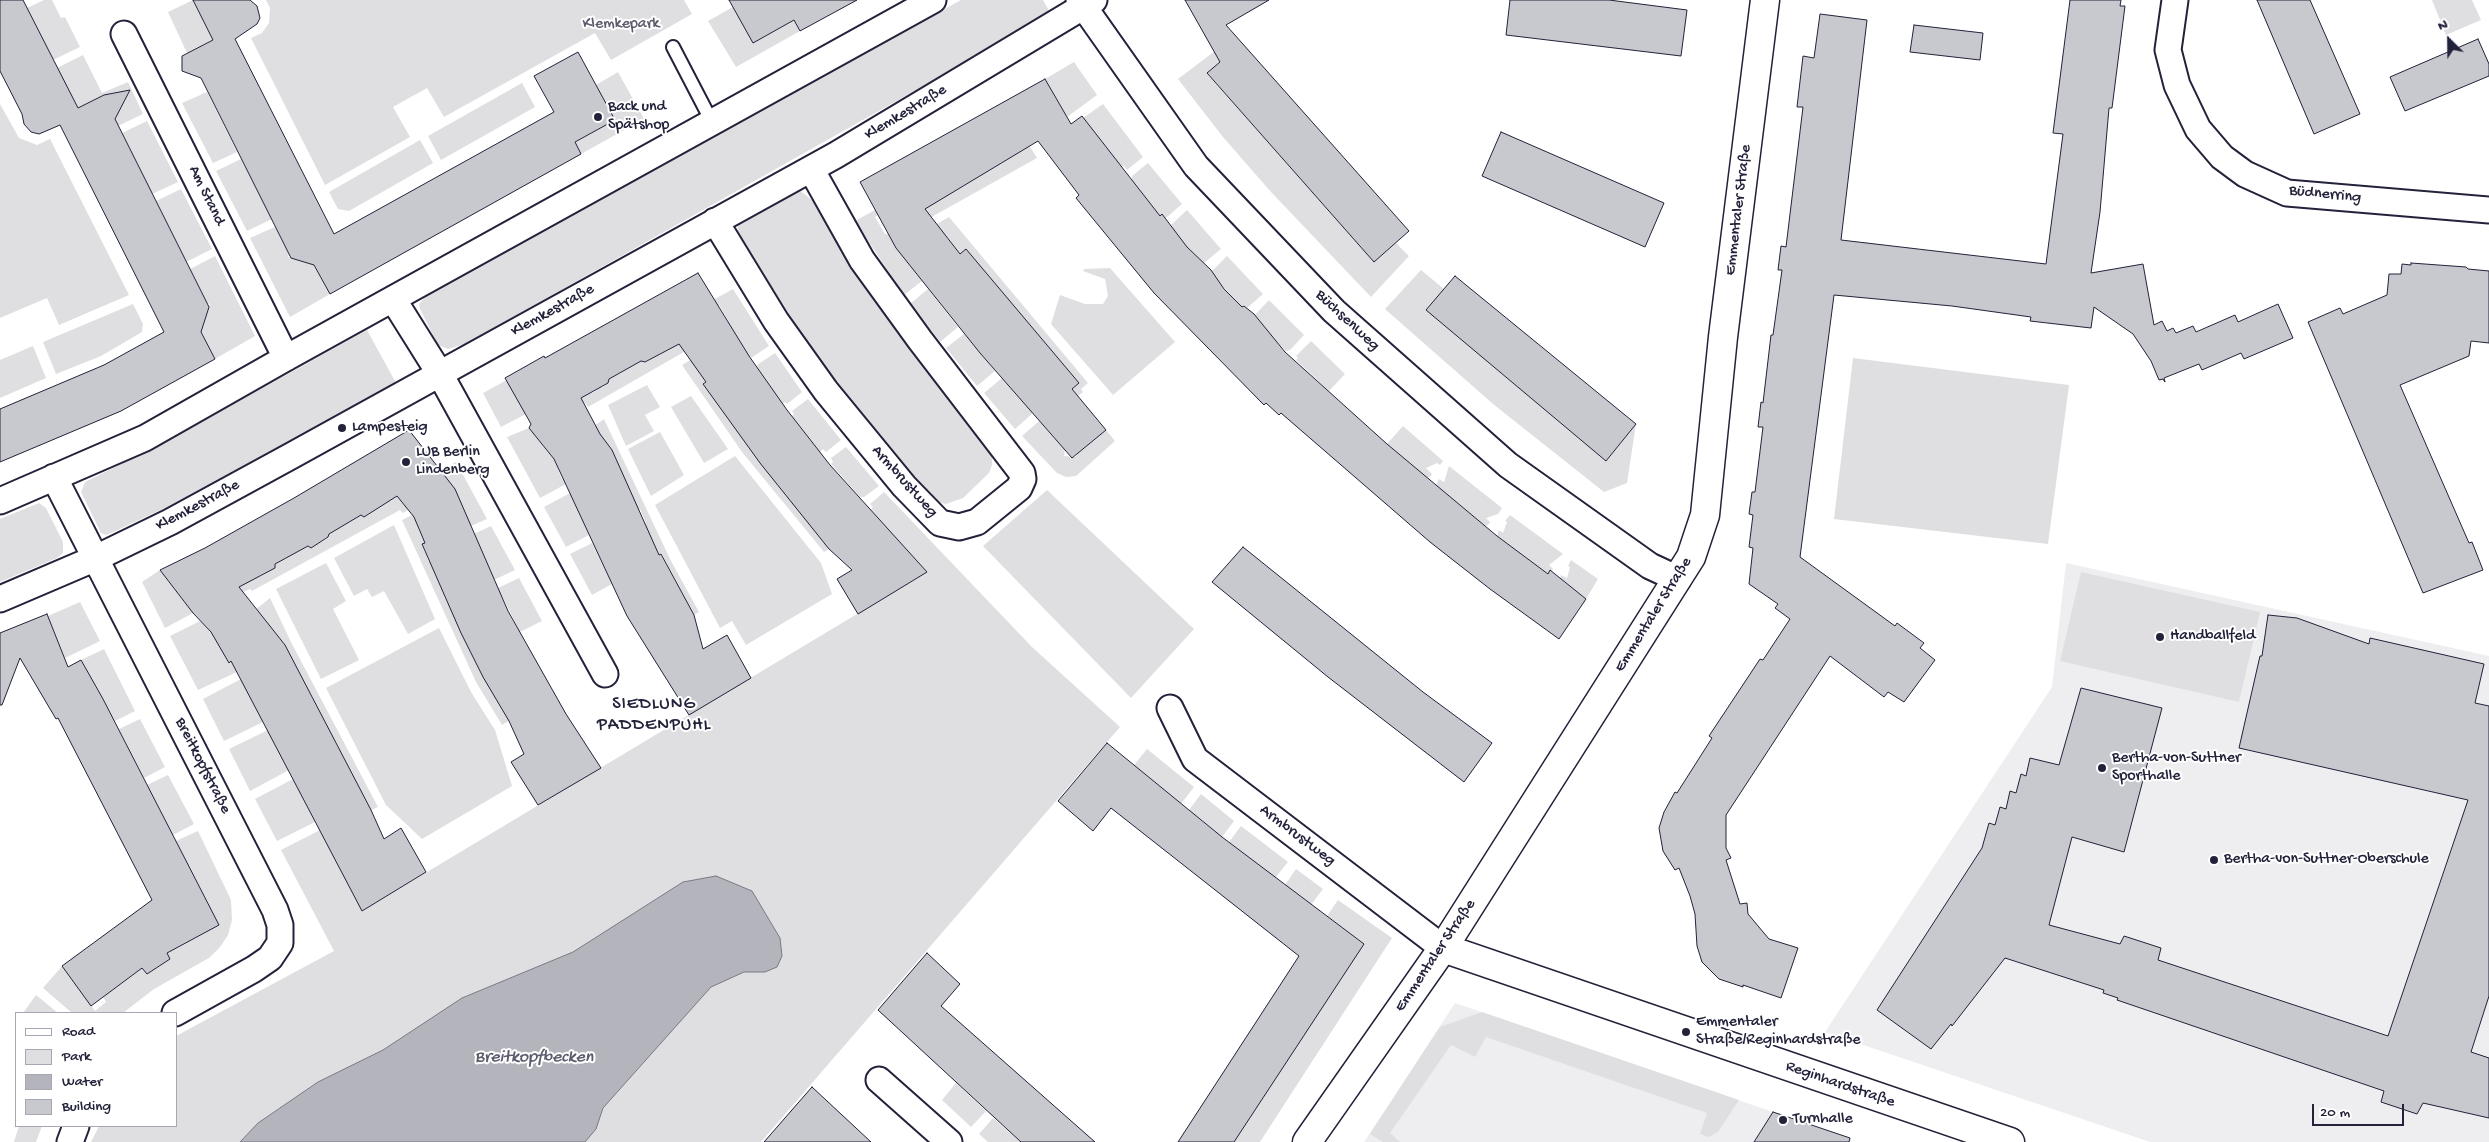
<!DOCTYPE html>
<meta charset="utf-8">
<style>
body{margin:0}
#map{position:relative;width:2489px;height:1142px;overflow:hidden;background:#fff;font-family:"Gochi Hand",sans-serif}
canvas{display:block}
.legend{position:absolute;left:15px;top:1012px;width:162px;height:115px;box-sizing:border-box;background:#fff;border:1px solid #a7a7b1;margin:0;padding:6px 9px;list-style:none;font-size:15px;color:#22223b}
.legend li{display:flex;align-items:center;gap:10px;height:25px}
.legend b{width:25px;border:1px solid #a7a7b1}
.north{position:absolute;left:2424px;top:15px;width:50px;height:50px;-webkit-text-stroke:4px #fff;paint-order:stroke;rotate:337deg;font-size:14px;font-weight:700;line-height:20px;text-align:center;color:#22223b}
.north::after{content:'';display:block;margin:auto;width:18px;height:22px;background:#22223b;clip-path:polygon(50% 0,100% 100%,50% 72%,0 100%)}
.scale{position:absolute;left:2312px;top:1104px;width:92px;height:22px;box-sizing:border-box;border:2px solid #22223b;border-top:0;padding-left:6px;font-size:15px;line-height:18px;white-space:nowrap;color:#22223b;-webkit-text-stroke:4px #fff;paint-order:stroke}
</style>
<div id="map">
<canvas width="2489" height="1142"></canvas>
<ul class="legend">
<li><b style="height:6px;background:#fff"></b>Road</li>
<li><b style="height:14px;background:#dfdfe2"></b>Park</li>
<li><b style="height:14px;background:#b4b4bc"></b>Water</li>
<li><b style="height:14px;background:#c8c8cf"></b>Building</li>
</ul>
<div class="north">N</div>
<div class="scale">20 m</div>
</div>
<script>
const ctx = document.querySelector('canvas').getContext('2d');
ctx.lineJoin = 'round';
function fill(path, color) { ctx.fillStyle = color; ctx.fill(path, 'evenodd'); }
const toPath = rows => new Path2D(rows.map(r => 'M' + r).join(''));
function strokePath(path, color, width, dash) { ctx.strokeStyle = color; ctx.lineWidth = width; ctx.lineCap = dash ? 'butt' : 'round'; ctx.setLineDash(dash || []); ctx.stroke(path); }
function label(font, color, halo, rows, align = 'center') {
  ctx.font = font + ' "Gochi Hand",sans-serif'; ctx.lineWidth = 4; ctx.setLineDash([]); ctx.textBaseline = 'middle'; ctx.strokeStyle = halo; ctx.fillStyle = color; for (const [text, x, y, turn = 0] of rows) {
    ctx.save(); ctx.translate(x, y); ctx.rotate((+turn || 0) * Math.PI / 180); ctx.textAlign = isNaN(turn) ? turn : align; if (halo) ctx.strokeText(text, 0, 0); ctx.fillText(text, 0, 0); ctx.restore();
  }
}
const built = toPath([
 [2066,563,2489,656,2489,1142,2150,1142,1825,1032,2052,687],
 [1455,1003,1773,1112,1754,1142,1364,1142]
]);
const green = toPath([
 [44,0,52,0,61,18,65,17,80,47,53,60,27,8],
 [193,0,213,40,187,53,168,12],
 [266,0,684,0,692,14,611,60,595,33,444,117,427,88,393,107,410,137,325,185,251,38,262,33,269,23,270,8],
 [961,0,1043,0,1051,14,465,344,448,349,438,345,420,309,419,304,426,296],
 [2432,0,2472,0,2481,20,2446,35],
 [733,7,753,42,794,20,800,31,736,67,708,21],
 [1223,45,1230,52,1207,74,1374,262,1396,243,1409,256,1371,297,1271,192,1223,137,1178,79],
 [83,55,102,93,128,82,143,114,118,126,113,116,111,94,109,94,78,108,57,68],
 [1074,62,1097,95,1067,117,1045,79],
 [618,72,644,119,581,154,575,142,615,120,596,85],
 [522,83,535,107,441,160,428,136],
 [207,92,237,152,213,163,182,103],
 [0,104,19,138,37,145,50,139,129,295,59,325,47,298,0,318],
 [1103,104,1143,157,1127,170,1124,166,1121,167,1083,118],
 [147,121,178,182,152,194,122,133],
 [420,140,433,163,349,211,338,209,329,192],
 [1029,145,1037,158,919,224,915,211,992,166,1003,163,1004,159,1007,160,1013,154],
 [241,159,272,219,247,231,216,171],
 [1148,163,1182,204,1166,218,1162,215,1160,216,1132,181,1132,176],
 [181,189,212,249,186,262,156,201],
 [798,189,818,205,992,449,992,465,989,473,963,498,946,504,937,502,923,494,784,318,741,249,737,224],
 [875,210,878,215,875,217,885,234,888,234,922,281,904,295,855,221],
 [1187,210,1221,249,1204,263,1200,261,1170,228,1171,225],
 [949,217,1088,383,1081,389,1083,392,1078,396,1072,389,1079,383,965,250,960,254,946,235,929,243,923,232],
 [275,227,289,254,288,257,298,260,307,253,330,294,290,317,250,238],
 [215,256,255,336,215,359,194,317,204,311,207,313,210,304,207,303,190,269],
 [1227,256,1263,294,1247,308,1244,305,1242,307,1210,273],
 [1110,268,1175,342,1113,395,1051,324,1060,295,1085,304,1103,304,1108,296,1105,279,1083,271,1084,269],
 [1421,270,1444,289,1606,461,1636,424,1627,483,1604,492,1493,404,1385,309],
 [733,289,769,346,751,358,750,356,748,358,727,323,729,322,719,305,717,306,713,300],
 [928,289,958,327,940,342,911,303],
 [1269,300,1304,335,1290,350,1286,351,1252,318],
 [133,304,143,324,142,332,101,356,56,374,43,342],
 [367,330,396,383,165,508,111,533,106,535,101,533,81,492,85,482,171,439],
 [964,334,995,371,977,386,946,348],
 [682,338,703,341,588,407,585,403,580,407,574,399,587,391,592,393,597,390,598,385,603,387,608,383,609,379,641,361,646,362,662,353,663,349],
 [1311,341,1345,374,1329,391,1296,360,1298,358,1296,356],
 [33,346,46,378,0,398,0,360],
 [708,349,716,365,701,375,706,382,703,384,829,549,824,552,742,452,682,365],
 [775,353,802,392,787,404,785,402,783,404,756,370,758,368,757,365],
 [1853,358,2069,385,2048,544,1834,519],
 [1002,378,1033,413,1015,429,984,393],
 [507,380,526,414,501,427,483,393],
 [647,385,660,407,645,415,654,431,626,446,608,405],
 [691,396,728,449,704,463,671,407],
 [808,399,841,440,826,452,823,449,820,452,792,416,794,414,792,411],
 [604,419,671,561,699,612,694,615,662,554,658,555,643,524,646,523,640,509,636,510,615,456,612,457,594,426],
 [1039,421,1062,447,1065,447,1064,456,1076,457,1078,450,1106,430,1115,441,1076,476,1066,477,1057,473,1022,436],
 [1403,426,1443,461,1440,465,1437,463,1426,468,1432,474,1430,477,1426,477,1387,444],
 [529,428,558,465,557,467,561,477,566,484,540,498,507,437],
 [660,432,684,475,651,496,628,449],
 [846,447,879,486,864,497,860,497,831,464,833,462,831,458],
 [735,456,821,563,832,594,746,645,732,621,720,628,655,505],
 [456,462,487,519,471,526,437,472],
 [1449,466,1502,508,1498,514,1486,518,1490,522,1488,525,1485,526,1436,485,1439,479,1444,482],
 [393,490,408,510,403,513,400,510,252,591,250,589,241,593,235,582,255,575,258,577,263,575,265,570,274,568,275,563,307,546,311,548,328,538,329,533,361,515,364,517,370,514,370,510,374,511,379,508],
 [1047,490,1194,629,1131,698,983,546],
 [884,492,1032,647,1120,727,761,1142,91,1142,99,1126,176,1126,176,1036,334,951,281,850,320,830,362,911,927,572,888,531,871,509,873,507,870,504],
 [570,493,589,535,566,547,544,507],
 [39,503,46,508,63,542,63,553,57,558,0,582,0,519],
 [412,515,420,526,418,528,425,543,422,545,429,562,432,561,447,594,444,596,472,649,470,651,478,667,481,666,509,721,502,725,476,682,402,520],
 [1510,515,1563,554,1549,565,1553,569,1551,573,1548,574,1497,536,1499,530,1503,533,1507,522,1505,521],
 [394,525,435,619,408,634,384,591,372,597,367,589,354,596,334,558],
 [491,526,515,570,494,580,474,534],
 [592,543,612,584,592,595,570,554],
 [1571,560,1598,579,1586,599,1559,581,1561,575,1567,578,1570,567,1568,566],
 [326,563,346,601,333,609,359,660,321,679,276,589],
 [160,570,193,613,165,628,142,582],
 [2081,572,2260,612,2239,702,2060,661],
 [519,578,542,621,520,632,498,588],
 [270,598,292,644,378,807,371,810,363,794,361,795,345,760,336,742,334,743,311,693,308,694,288,651,255,610],
 [80,602,100,641,65,658,48,616],
 [200,621,226,649,230,662,232,661,237,672,198,690,170,636],
 [439,628,471,692,495,730,512,786,422,839,386,805,326,688],
 [104,649,135,711,115,721,81,660],
 [241,679,263,722,224,741,203,699],
 [140,719,165,767,144,778,119,729],
 [268,730,289,770,250,791,229,749],
 [1147,749,1194,787,1181,804,1134,765],
 [168,775,194,824,173,835,147,785],
 [293,779,315,822,277,841,255,799],
 [1201,794,1234,821,1222,837,1189,810],
 [1241,826,1288,862,1275,878,1229,842],
 [198,831,231,900,232,920,228,935,220,947,209,958,154,989,123,1013,72,1013,43,988,62,966,95,1011,106,1002,103,997,142,968,147,974,170,959,167,953,219,925,176,841],
 [1296,869,1323,889,1311,905,1285,885],
 [1338,900,1392,938,1260,1142,1234,1142,1363,944,1327,916],
 [36,995,58,1013,23,1013],
 [1482,1012,1739,1100,1718,1132,1709,1137,1700,1134,1707,1113,1486,1037,1475,1057,1451,1045,1390,1133,1400,1142,1383,1142,1370,1134,1440,1027],
 [956,1083,986,1111,971,1127,942,1100],
 [993,1118,1008,1131,1021,1142,988,1142,979,1134],
 [19,1126,42,1126,36,1142,14,1142]
]);
const water = toPath([
 [716,876,752,891,780,938,782,956,777,967,765,972,744,972,711,987,603,1108,596,1129,585,1142,240,1142,258,1123,318,1082,383,1050,462,998,573,952,683,882,716,876]
]);
const building = toPath([
 [0,0,23,0,78,108,104,95,130,90,115,119,209,307,201,332,215,359,121,411,0,462,0,409,104,365,164,332,60,125,39,134,31,132,24,124,22,114,0,71,0,0],
 [193,0,250,0,257,6,260,18,257,24,235,39,334,234,554,112,534,76,578,52,615,120,575,142,581,154,330,294,314,265,291,258,201,78,182,71,182,56,213,40,193,0],
 [729,0,857,0,800,31,794,20,753,43,729,0],
 [1185,0,1269,0,1226,25,1409,231,1374,262,1207,73,1220,62,1185,0],
 [1510,0,1609,0,1687,10,1681,56,1506,35,1510,0],
 [2070,0,2121,0,2120,6,2125,6,2112,108,2109,108,2100,212,2091,273,2143,264,2154,325,2162,321,2167,331,2173,328,2176,333,2193,326,2196,332,2235,315,2238,322,2278,304,2293,338,2244,359,2241,353,2202,370,2199,364,2164,378,2165,382,2163,379,2159,380,2151,361,2133,334,2094,307,2091,328,2030,321,2031,317,1952,306,1834,295,1800,557,1895,626,1897,623,1924,643,1920,648,1935,660,1904,702,1888,692,1884,697,1830,656,1726,815,1726,848,1731,858,1726,860,1740,904,1747,903,1748,914,1769,939,1798,948,1781,998,1743,985,1743,987,1719,979,1702,962,1697,946,1695,914,1690,896,1679,868,1675,870,1663,851,1659,828,1664,812,1675,792,1677,793,1712,738,1709,736,1760,659,1763,660,1790,619,1775,608,1778,604,1749,584,1753,548,1749,547,1753,515,1749,514,1752,492,1755,492,1763,427,1758,427,1761,402,1763,403,1771,335,1773,335,1782,270,1778,270,1781,246,1786,247,1803,107,1797,107,1803,56,1814,58,1820,14,1867,20,1841,240,2046,264,2063,134,2053,133,2070,0],
 [2257,0,2310,0,2360,114,2314,134,2257,0],
 [1914,25,1983,33,1980,60,1910,52,1914,25],
 [2478,39,2489,64,2489,76,2405,111,2390,77,2478,39],
 [1045,79,1071,124,1082,116,1160,216,1162,214,1187,247,1211,270,1224,289,1242,307,1244,306,1254,314,1285,352,1387,444,1497,536,1548,574,1550,570,1586,599,1559,639,1490,589,1430,542,1281,413,1279,415,1266,403,1264,405,1154,293,1076,198,1079,195,1038,141,925,209,960,254,966,249,1079,383,1072,389,1106,430,1072,458,980,353,896,248,860,182,1045,79],
 [1501,132,1664,203,1645,247,1482,176,1501,132],
 [2411,263,2466,267,2468,269,2489,271,2489,343,2471,341,2469,356,2400,385,2469,543,2472,542,2483,570,2423,593,2308,322,2340,308,2343,314,2387,295,2389,274,2401,274,2402,264,2411,265,2411,263],
 [698,273,749,356,787,410,830,465,927,572,858,614,837,579,852,570,829,549,760,463,703,384,706,382,679,344,645,362,641,361,609,379,608,383,581,398,600,434,612,450,659,555,661,554,694,615,703,649,727,635,751,678,689,715,627,616,554,459,529,428,531,424,505,378,544,356,545,358,698,273],
 [1455,276,1636,424,1606,461,1426,310,1455,276],
 [409,430,455,489,508,611,566,714,601,768,538,805,511,762,524,754,509,721,483,677,461,633,422,544,425,543,414,517,397,496,364,517,361,515,329,534,328,537,311,548,308,546,275,564,275,568,239,587,285,645,371,810,384,839,401,828,426,872,362,911,231,661,229,663,211,632,193,613,160,570,205,548,294,498,409,430],
 [1243,547,1423,692,1492,743,1464,782,1328,677,1212,582,1243,547],
 [47,614,68,667,81,660,103,699,219,925,167,953,170,959,147,974,142,968,91,1006,62,966,152,900,58,718,56,719,20,658,2,705,0,705,0,633,47,614],
 [2268,615,2297,618,2369,644,2370,638,2484,664,2475,703,2489,706,2489,996,2471,1052,2489,1058,2489,1118,2423,1103,2417,1114,2381,1102,2384,1091,2117,1000,2118,998,2103,993,2104,990,2005,958,1952,1026,1951,1024,1931,1049,1877,1010,1982,848,1989,823,1995,825,2000,807,2006,809,2010,791,2016,793,2021,774,2026,776,2030,758,2059,765,2081,688,2162,708,2124,852,2072,837,2049,925,2120,944,2124,936,2161,948,2158,960,2388,1036,2468,800,2239,748,2260,656,2262,656,2268,615],
 [1107,743,1222,837,1364,944,1234,1142,1178,1142,1299,956,1111,808,1093,831,1058,801,1107,743],
 [927,953,960,984,941,1006,1095,1142,1021,1142,878,1010,927,953],
 [812,1087,871,1142,764,1142,812,1087],
 [1773,1112,1850,1138,1849,1142,1754,1142,1773,1112]
]);
const lane = toPath([
 [673,47,712,122]
]);
const street = toPath([
 [1079,0,1196,166,1334,311,1508,465,1650,566,1678,579],
 [2175,0,2168,50,2177,85,2198,129,2222,157,2245,174,2287,193,2489,210],
 [124,34,286,358],
 [715,221,776,321,826,391,904,486,940,523,959,527,977,522,1019,488,1023,479,1022,473,920,340,862,260,811,169],
 [393,299,440,374,605,674],
 [54,477,275,910,280,925,280,943,270,958,254,969,175,1013],
 [0,501,145,438,286,358,933,0],
 [0,599,96,558,170,522,291,456,836,155,1094,0],
 [1170,708,1195,759,1443,948],
 [879,1080,949,1142],
 [70,1142,76,1126]
]);
const secondary = toPath([
 [1443,948,2010,1142],
 [1307,1142,1443,948,1691,557,1705,515,1723,337,1765,0]
]);
const markers = [
 [598,117,5,"#22223b"],
 [342,428,5,"#22223b"],
 [406,462,5,"#22223b"],
 [2160,637,5,"#22223b"],
 [2102,768,5,"#22223b"],
 [2214,860,5,"#22223b"],
 [1686,1032,5,"#22223b"],
 [1783,1120,5,"#22223b"]
];
const parkNames = [
 ["Klemkepark",621,25]
];
const poiNames = [
 ["Back und",608,108],
 ["Spätshop",608,126],
 ["Lampesteig",352,428],
 ["LUB Berlin",416,453],
 ["Lindenberg",416,471],
 ["Handballfeld",2170,637],
 ["Bertha-von-Suttner",2112,759],
 ["Sporthalle",2112,777],
 ["Bertha-von-Suttner-Oberschule",2224,860],
 ["Emmentaler",1696,1023],
 ["Straße/Reginhardstraße",1696,1041],
 ["Turnhalle",1793,1120]
];
const streetNames = [
 ["Klemkestraße",906,113,-31],
 ["Büdnerring",2325,195,6],
 ["Am Stand",206,196,64],
 ["Emmentaler Straße",1739,210,-83],
 ["Klemkestraße",553,311,-29],
 ["Büchsenweg",1347,321,43],
 ["Armbrustweg",904,482,48],
 ["Klemkestraße",198,506,-28],
 ["Emmentaler Straße",1654,615,-58],
 ["Breitkopfstraße",202,766,63],
 ["Armbrustweg",1297,836,37],
 ["Emmentaler Straße",1436,956,-56],
 ["Reginhardstraße",1840,1085,19]
];
const neighbourhoodNames = [
 ["SIEDLUNG",654,705],
 ["PADDENPUHL",654,726]
];
const waterNames = [
 ["Breitkopfbecken",534,1058]
];
fill(built, '#eeeef1');
fill(green, '#dfdfe2');
fill(water, '#b4b4bc');
strokePath(water, '#7a7a88', 1);
fill(building, '#c8c8cf');
strokePath(building, '#22223b', 1);
strokePath(lane, '#22223b', 16);
strokePath(street, '#22223b', 29);
strokePath(secondary, '#22223b', 31);
strokePath(lane, '#fff', 12);
strokePath(street, '#fff', 25);
strokePath(secondary, '#fff', 28);
for (const [x, y, r, color] of markers) { const dot = new Path2D(); dot.arc(x, y, r, 0, 2 * Math.PI); ctx.fillStyle = color; ctx.fill(dot); strokePath(dot, '#fff', 2); }
label('16px', '#5b5b6d', '#fff', parkNames);
label('16px', '#22223b', '#fff', poiNames, 'left');
label('16px', '#22223b', '#fff', streetNames);
ctx.letterSpacing = '1px';
label('18px', '#22223b', '#fff', neighbourhoodNames);
ctx.letterSpacing = '0px';
label('italic 18px', '#5c5c6f', '#fff', waterNames);
</script>
